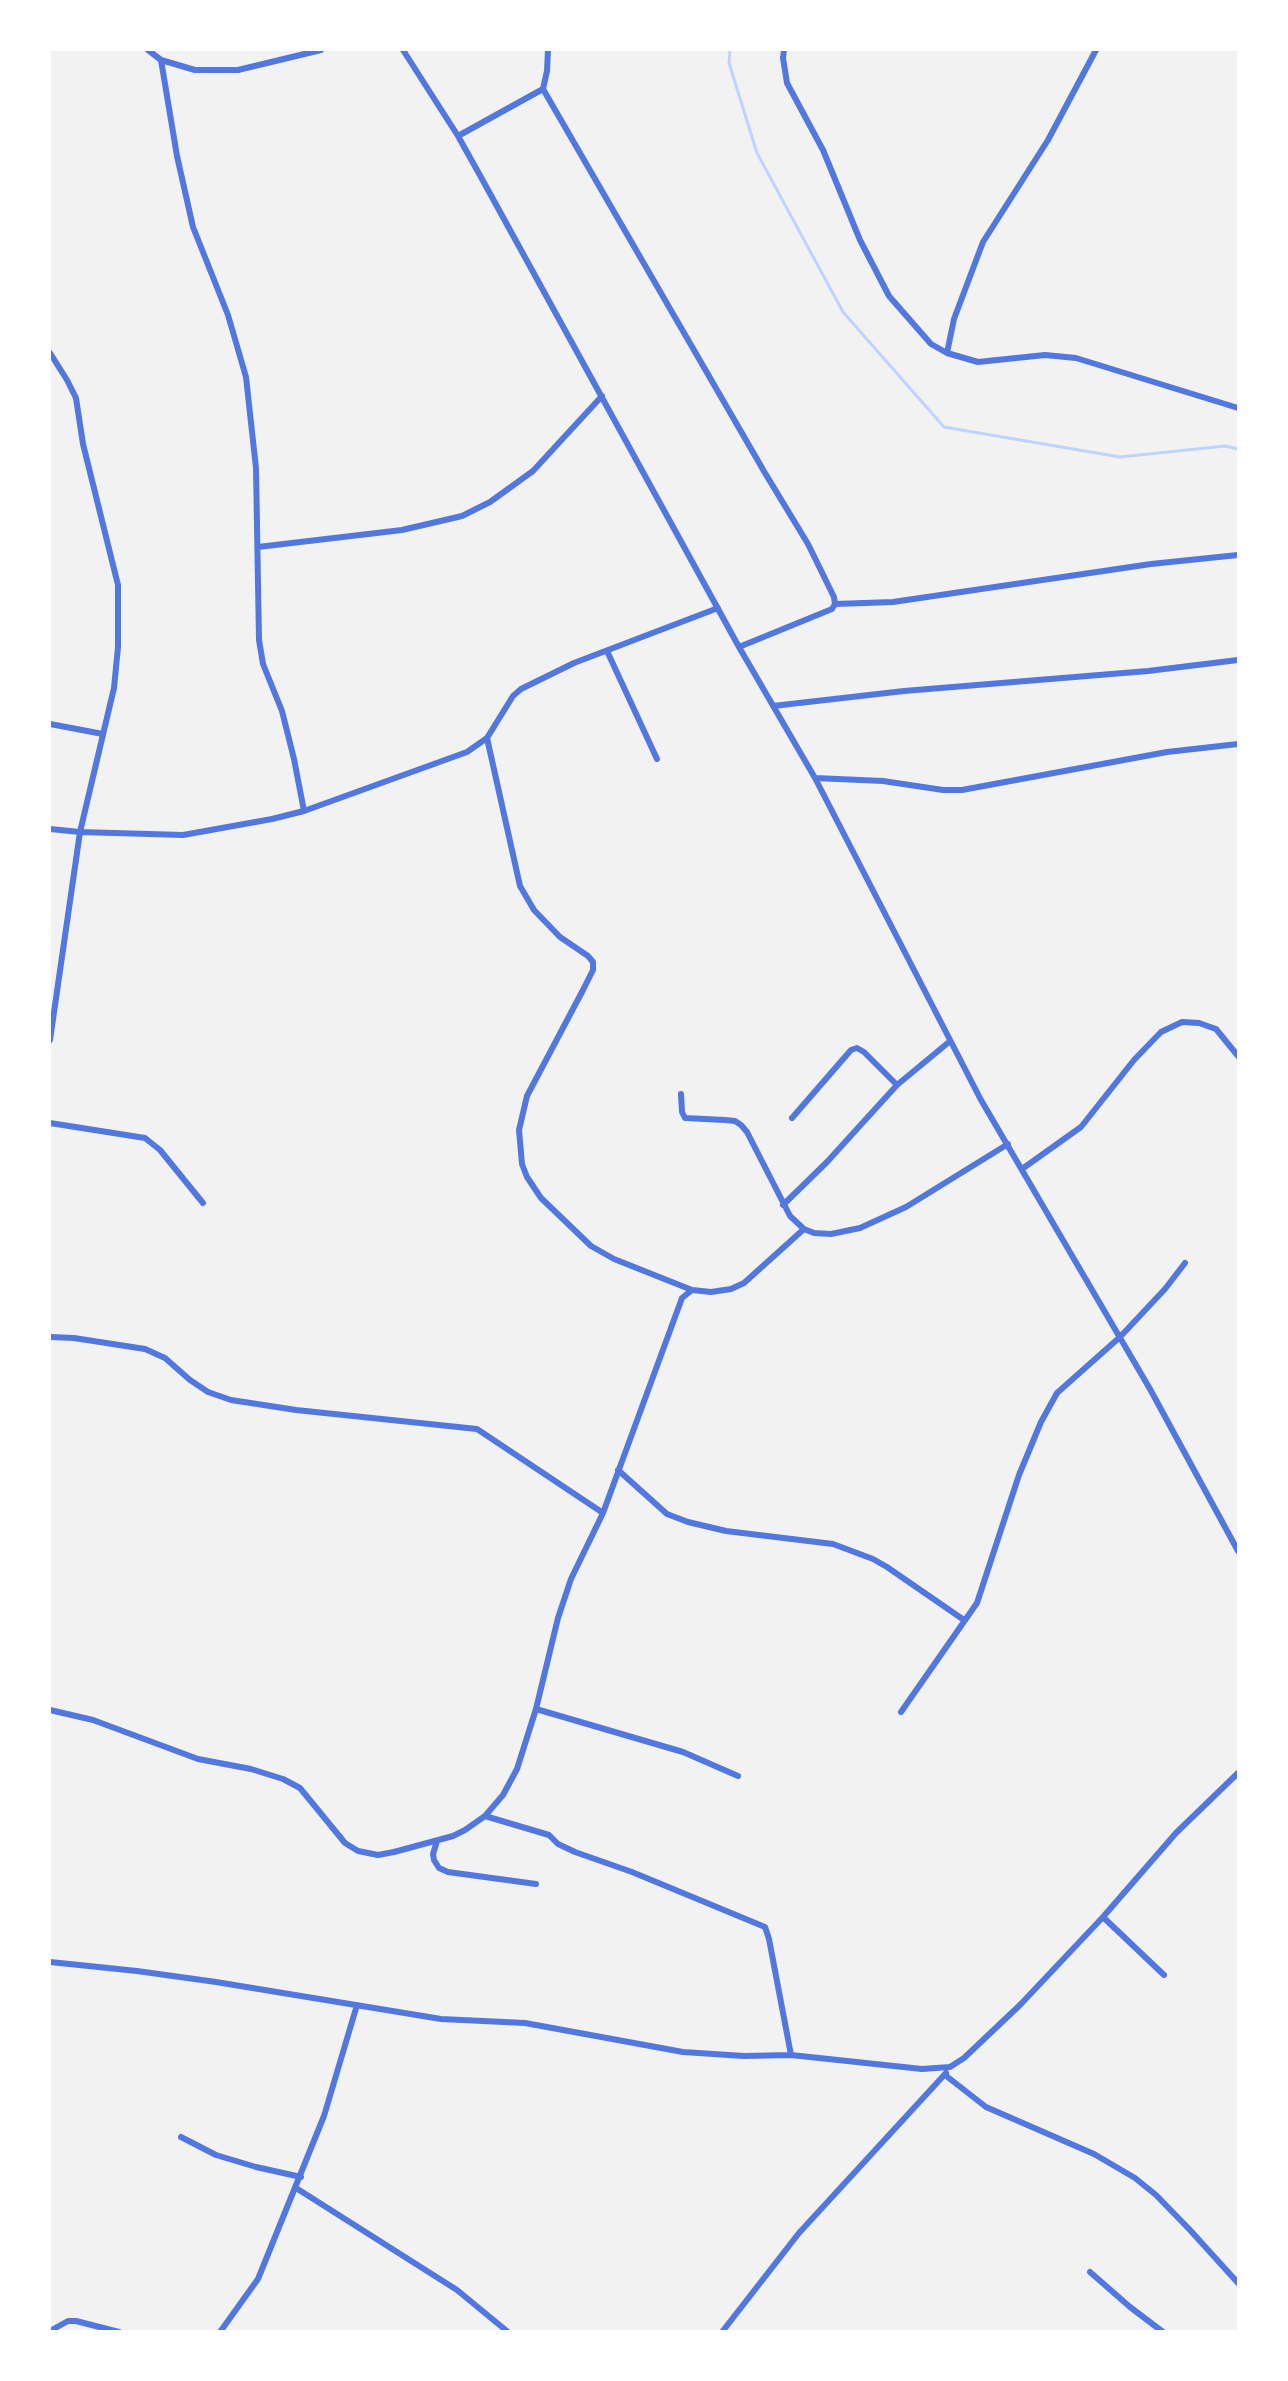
<!DOCTYPE html>
<style>
body{margin:0}
#map{position:relative;width:1288px;height:2381px;overflow:hidden;background:#f2f2f2;font-family:"IBM Plex Sans",sans-serif}
canvas{display:block}
.frame{position:absolute;inset:0;border:51px solid #fff;pointer-events:none}
</style>
<div id="map">
<canvas width="1288" height="2381"></canvas>
<div class="frame"></div>
</div>
<script>
const ctx = document.querySelector('canvas').getContext('2d');
ctx.lineJoin = 'round';
const toPath = rows => new Path2D(rows.map(r => 'M' + r).join(''));
function strokePath(path, color, width, dash) { ctx.strokeStyle = color; ctx.lineWidth = width; ctx.lineCap = dash ? 'butt' : 'round'; ctx.setLineDash(dash || []); ctx.stroke(path); }
const stream = toPath([
 [730,50,729,63,757,153,843,312,944,427,1120,457,1225,446,1238,449]
]);
const minor = toPath([
 [148,50,161,60,177,156,193,227,228,315,246,377,256,468,259,640,263,664,282,711,294,759,304,811],
 [403,50,458,136,482,179,739,647,815,778,981,1100,1150,1389,1238,1551],
 [784,50,783,58,787,83,823,150,860,240,889,296,931,344,947,353,978,362,1045,355,1076,358,1238,408],
 [161,60,195,70,238,70,321,50],
 [543,89,765,473,808,544,834,597,835,604,832,609,739,647],
 [458,136,543,89,547,71,548,50],
 [50,353,67,380,76,398,83,444,118,585,118,647,114,688,80,832,50,1040],
 [947,353,954,319,983,242,1048,140,1096,50],
 [258,547,402,530,462,516,490,502,533,471,602,396],
 [835,604,893,602,1151,564,1238,555],
 [607,651,657,759],
 [773,706,904,691,1148,671,1238,660],
 [50,724,103,734],
 [487,738,520,886,534,910,560,937,588,956,593,962,593,970,583,990,527,1096,519,1130,522,1164,527,1177,541,1198,591,1246,614,1259,692,1290],
 [815,778,883,781,943,790,962,790,1167,752,1238,744],
 [50,829,80,832,183,835,272,819,304,811,467,752,487,738,513,696,521,689,574,663,718,608],
 [681,1094,682,1112,685,1118,725,1120,735,1121,741,1125,747,1132,790,1216,804,1229,814,1233,831,1234,860,1228,906,1207,1008,1144],
 [792,1118,851,1050,857,1048,864,1052,897,1085],
 [50,1123,145,1138,160,1150,203,1203],
 [1022,1169,1081,1127,1134,1060,1161,1032,1182,1022,1199,1023,1216,1029,1238,1056],
 [783,1205,827,1162,897,1085,949,1042],
 [50,1337,74,1338,145,1349,165,1358,190,1380,208,1392,231,1400,296,1410,477,1429,603,1513],
 [618,1470,667,1514,688,1522,726,1531,833,1544,873,1559,887,1567,964,1620],
 [536,1709,683,1752,738,1776],
 [50,1710,93,1720,198,1759,251,1769,283,1779,300,1788,345,1843,358,1851,378,1855,394,1852,453,1836,465,1830,485,1816,503,1795,517,1769,536,1709,558,1618,571,1579,603,1513,682,1298,692,1290,711,1292,731,1289,744,1283,804,1229],
 [901,1712,977,1603,1019,1475,1041,1422,1057,1393,1120,1337,1165,1289,1185,1263],
 [485,1816,549,1835,558,1844,575,1852,632,1872,765,1927,769,1939,791,2055],
 [437,1841,433,1854,434,1860,439,1868,448,1872,536,1884],
 [1103,1917,1164,1975],
 [50,1962,137,1971,216,1982,441,2019,525,2023,683,2052,744,2056,791,2055,922,2069,950,2067,964,2058,1020,2005,1103,1917,1176,1833,1238,1773],
 [945,2075,986,2107,1094,2154,1135,2178,1156,2195,1190,2230,1238,2283],
 [181,2137,216,2155,256,2167,301,2177],
 [296,2188,457,2290,508,2332],
 [1090,2272,1130,2307,1163,2332],
 [50,2331,68,2321,76,2321,119,2332],
 [220,2332,258,2279,324,2116,357,2005],
 [722,2332,799,2233,946,2073]
]);
strokePath(stream, '#bfd3fe', 3);
strokePath(minor, '#5277de', 6);
</script>
